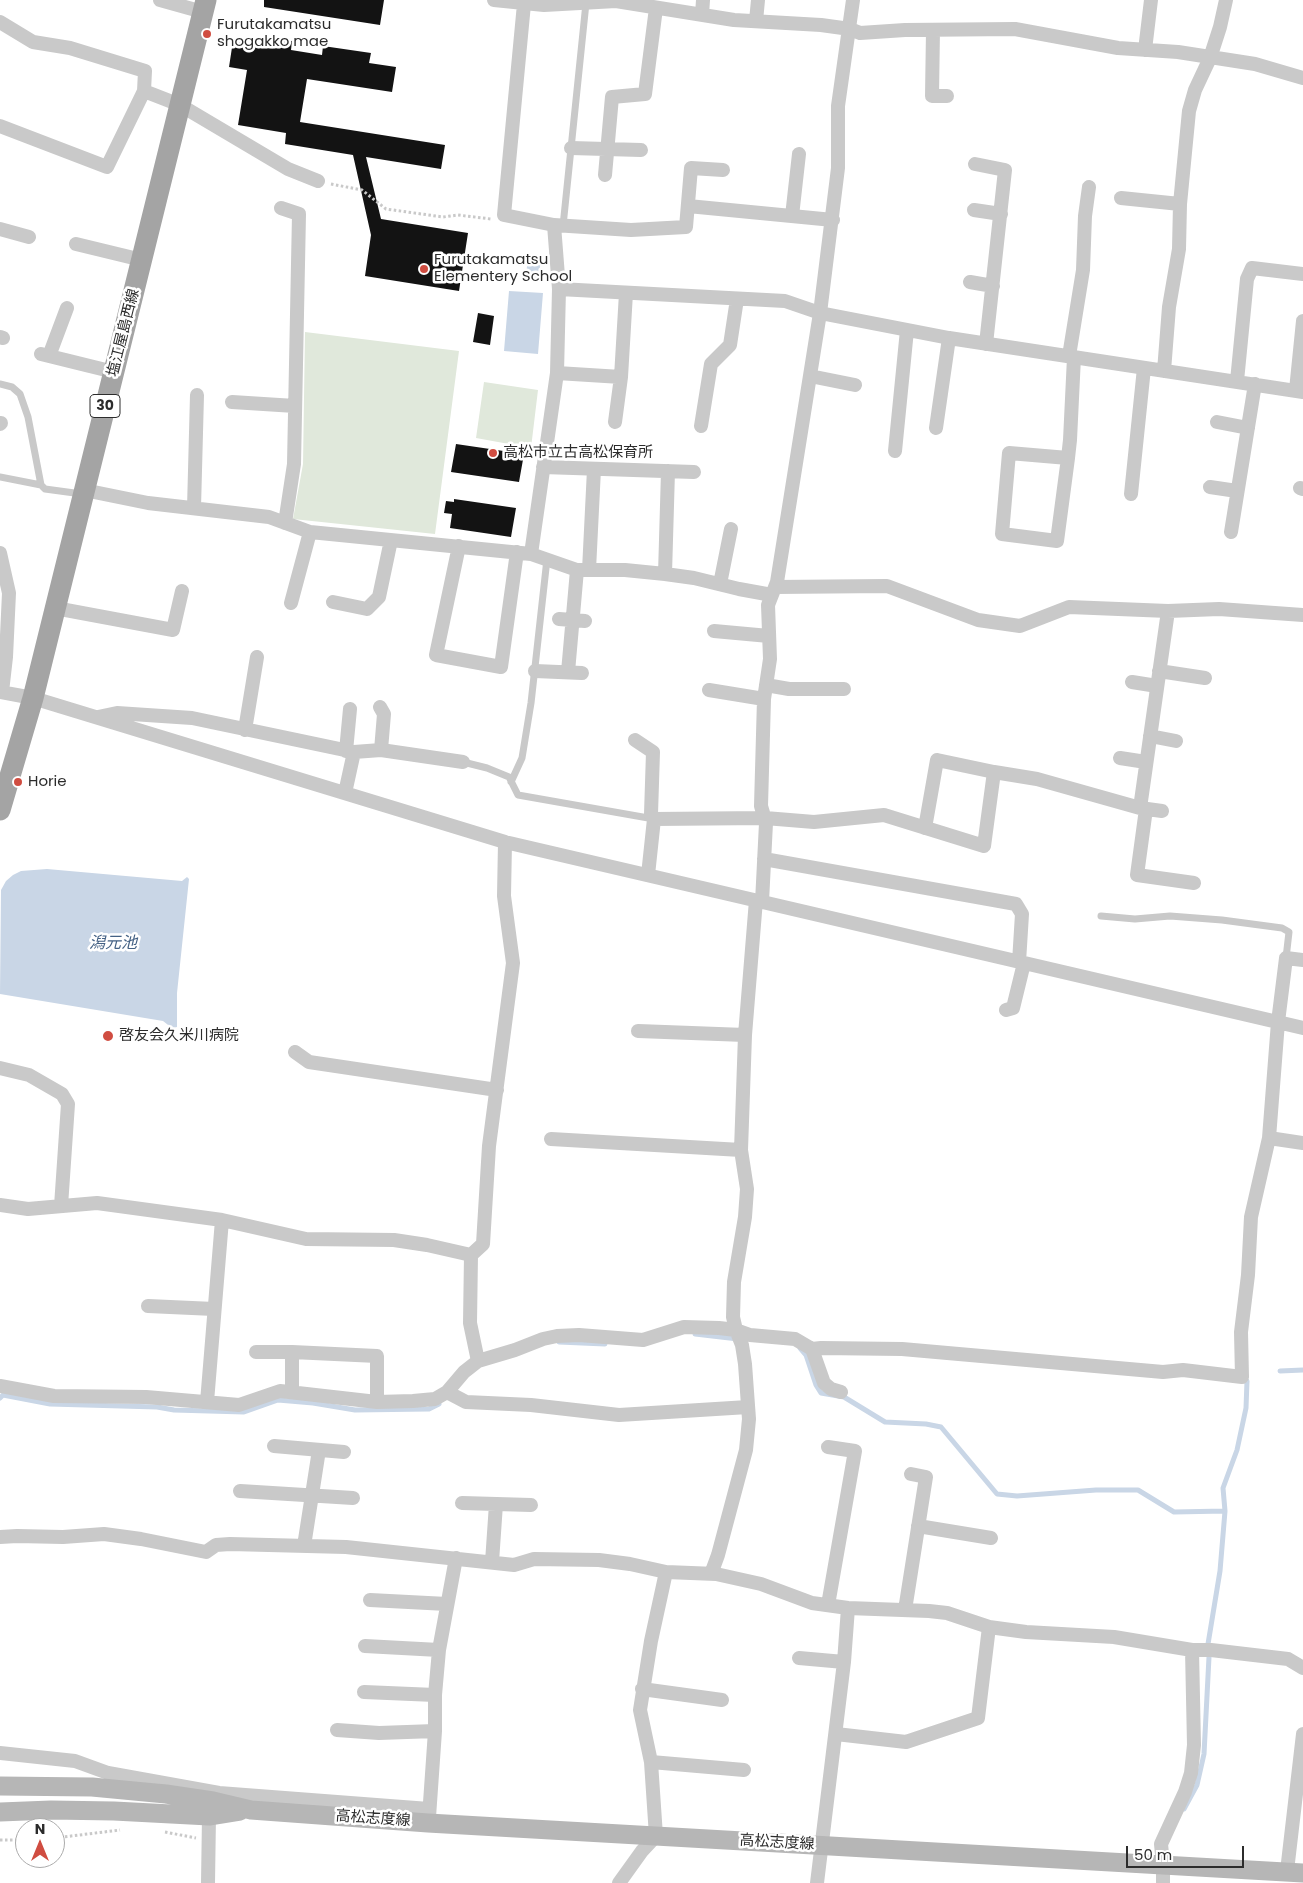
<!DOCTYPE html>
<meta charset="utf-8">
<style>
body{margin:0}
#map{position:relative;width:1303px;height:1883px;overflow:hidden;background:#fff;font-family:Poppins,sans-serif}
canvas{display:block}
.north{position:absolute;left:15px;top:1818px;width:50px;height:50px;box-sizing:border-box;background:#fff;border:1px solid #ababab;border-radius:50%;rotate:0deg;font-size:14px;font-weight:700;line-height:20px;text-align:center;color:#2c2c2c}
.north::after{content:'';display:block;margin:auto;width:18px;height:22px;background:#d04d41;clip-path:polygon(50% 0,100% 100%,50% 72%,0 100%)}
.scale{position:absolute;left:1126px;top:1846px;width:118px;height:22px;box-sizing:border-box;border:2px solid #2c2c2c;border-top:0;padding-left:6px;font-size:15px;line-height:18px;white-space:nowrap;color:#2c2c2c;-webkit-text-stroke:4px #fff;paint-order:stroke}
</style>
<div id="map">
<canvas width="1303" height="1883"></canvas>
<div class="north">N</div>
<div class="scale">50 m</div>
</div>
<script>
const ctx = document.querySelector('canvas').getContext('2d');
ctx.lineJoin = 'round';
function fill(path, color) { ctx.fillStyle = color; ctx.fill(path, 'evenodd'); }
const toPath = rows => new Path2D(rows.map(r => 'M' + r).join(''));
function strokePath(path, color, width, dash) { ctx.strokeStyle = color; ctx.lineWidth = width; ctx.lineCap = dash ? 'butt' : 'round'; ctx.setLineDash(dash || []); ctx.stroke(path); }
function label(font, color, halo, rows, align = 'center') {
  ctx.font = font + ' Poppins,"Noto Sans JP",sans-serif'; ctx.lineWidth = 5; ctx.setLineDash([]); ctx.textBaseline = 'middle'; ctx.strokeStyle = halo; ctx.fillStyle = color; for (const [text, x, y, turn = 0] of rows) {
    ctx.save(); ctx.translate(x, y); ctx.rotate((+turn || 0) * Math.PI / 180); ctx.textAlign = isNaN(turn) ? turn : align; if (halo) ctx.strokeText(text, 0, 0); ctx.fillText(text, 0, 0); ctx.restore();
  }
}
const green = toPath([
 [305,332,459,351,435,534,293,519,303,464],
 [484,382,538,390,531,448,476,438]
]);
const water = toPath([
 [528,254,541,255,539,279,526,278],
 [509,291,543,293,538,354,504,351],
 [47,869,182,881,187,877,189,879,177,993,177,1027,172,1028,163,1021,0,994,1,890,6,881,13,875,21,871]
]);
const stream = toPath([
 [695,1334,738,1339],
 [559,1342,605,1344],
 [800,1348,806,1355,816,1385,821,1393,844,1397,885,1422,926,1424,941,1427,997,1494,1017,1496,1096,1490,1138,1490,1174,1512,1225,1511,1220,1571,1208,1644,1209,1657,1204,1754,1197,1785,1184,1809],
 [1280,1371,1303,1370],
 [0,1398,3,1395,50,1404,157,1407,174,1410,244,1412,278,1400,313,1403,355,1410,429,1409,439,1404],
 [1225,1511,1223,1488,1237,1450,1246,1408,1247,1381]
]);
const building = toPath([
 [264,0,384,0,380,25,264,7],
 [276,39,292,41,291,50,322,55,323,46,371,53,369,63,396,67,392,92,307,79,300,122,445,145,441,169,366,157,381,219,468,233,459,291,365,276,371,235,353,155,285,144,286,133,238,125,247,70,229,67,233,41,275,48],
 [478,313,494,316,490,345,473,342],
 [456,444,524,454,519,482,451,472],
 [454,499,516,508,511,537,450,528,452,514,444,513,446,501,454,502]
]);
const path = toPath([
 [331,184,362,190,386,209,443,217,458,215,491,219],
 [165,1832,196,1838],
 [55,1838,120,1830],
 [0,1840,25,1840]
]);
const lane = toPath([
 [563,226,586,3],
 [0,384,12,387,20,394,28,417,41,485,45,489,82,494],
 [0,477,41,485],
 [463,762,487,768,509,777,518,795,654,819],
 [511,782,522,758,531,703,547,559],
 [1101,916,1135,919,1170,916,1222,920,1282,928,1289,932,1286,958]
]);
const street = toPath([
 [160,0,203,12],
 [494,0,544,5,616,1,734,20,821,25,850,29,860,33,905,30,1015,29,1118,48,1178,52,1255,64,1303,78],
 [524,4,504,215,554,225,559,289,785,301,820,313,949,338,1303,392],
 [702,15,703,0],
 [756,21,758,0],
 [0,22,33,42,70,48,145,71,144,91,180,105,288,169,318,181],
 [933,30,932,96,947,96],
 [1145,50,1151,0],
 [0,126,107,167,144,91],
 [571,148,641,150],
 [975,164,1005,170,986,344],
 [605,175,612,97,645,94,656,8],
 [1121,198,1180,204],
 [688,206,833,220],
 [281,208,299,214,294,464,285,523],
 [974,210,1001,214],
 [792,216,799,154],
 [554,225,631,230,686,227,691,168,723,170],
 [0,229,29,237],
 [76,244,142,260],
 [970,282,993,286],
 [0,337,3,338],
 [41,354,114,372],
 [49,356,67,308],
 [1069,356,1083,270,1085,216,1089,187],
 [1164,371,1169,307,1179,249,1180,204,1189,111,1195,90,1210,58,1220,27,1226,0],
 [557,373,621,377],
 [810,376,855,385],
 [1237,381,1247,279,1252,268,1303,274],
 [1296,390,1303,321],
 [232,402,295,406],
 [615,422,621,377,626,293],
 [1217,422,1248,428],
 [0,424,1,423],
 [701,426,711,364,730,345,737,299],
 [936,428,949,338],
 [895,451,907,330],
 [1068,458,1009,453,1002,534,1057,541,1068,458,1070,440,1074,357],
 [543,467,694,472],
 [1210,487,1237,491],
 [1300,488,1303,489],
 [84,490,148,503,269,517,310,532,531,554,577,570,625,570,665,574,694,578,739,589,772,595],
 [1131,494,1144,368],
 [194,508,197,395],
 [1231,532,1255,384],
 [459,546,436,655,501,667,517,552],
 [0,553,9,593,6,657,2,692],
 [531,554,557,373,559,289],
 [589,570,594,469],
 [665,574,668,471],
 [720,584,731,529],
 [775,587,887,586,978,620,1020,626,1069,607,1168,611,1219,609,1303,615],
 [333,602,367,609,379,597,391,540],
 [291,603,310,532],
 [55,608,173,630,182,591],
 [559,619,585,621],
 [714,631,769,636],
 [535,671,582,673],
 [1159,671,1205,678],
 [568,672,577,570],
 [1132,682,1157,686],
 [766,685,789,689,844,689],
 [709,690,764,699],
 [0,692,33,698,505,842,1303,1028],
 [380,707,384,714,381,750],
 [98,717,117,713,192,718,354,752,381,750,463,762],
 [245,730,257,657],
 [1150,736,1176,741],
 [635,740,653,752,651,814,654,819],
 [346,751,350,709],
 [1120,758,1146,762],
 [345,793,354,752],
 [1140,808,1168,611],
 [1146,809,1137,875,1194,883],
 [925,828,937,760,994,772],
 [764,859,1016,904,1022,914,1019,962],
 [648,875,654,819,765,818,814,822,884,815,984,846,994,772,1037,779,1140,808,1162,811],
 [762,902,766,823,761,806,764,699,770,659,768,605,777,582,820,313,838,168,838,106,853,0],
 [1006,1010,1013,1008,1024,963],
 [638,1031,745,1035],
 [295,1052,309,1062,497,1090],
 [0,1068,29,1075,62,1094,68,1104,61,1206],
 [1269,1138,1303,1143],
 [551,1139,741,1150],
 [0,1205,28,1209,97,1203,222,1220,306,1239,394,1240,427,1245,471,1255,483,1244,489,1146,513,963,504,896,505,842],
 [471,1255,470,1323,478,1361],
 [148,1306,214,1309],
 [812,1349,821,1348,902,1349,1163,1372,1183,1370,1242,1377,1241,1332,1248,1275,1251,1217,1269,1138,1278,1022,1286,958,1303,960],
 [256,1352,292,1352,292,1392],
 [292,1352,377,1356,377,1402],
 [0,1386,54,1396,146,1397,239,1405,280,1391,377,1402,413,1401,435,1399,447,1392,464,1372,478,1361,515,1350,543,1339,557,1336,579,1335,643,1340,684,1327,719,1328,736,1330,750,1335,795,1339,812,1349,824,1383,831,1389,841,1392],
 [447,1392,466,1402,531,1405,619,1415,748,1407],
 [207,1402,222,1220],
 [274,1446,344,1452],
 [828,1447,855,1451,828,1605],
 [240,1491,353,1498],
 [462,1503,531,1505],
 [918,1526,991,1538],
 [0,1537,17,1536,63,1537,104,1534,141,1539,206,1552,216,1545,230,1544,346,1547,514,1565,534,1559,599,1560,630,1564,666,1572,716,1574,761,1584,812,1603,848,1608,929,1611,947,1613,989,1627,1026,1632,1114,1637,1192,1650,1211,1650,1288,1659,1303,1668],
 [304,1546,319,1450],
 [492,1562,496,1504],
 [711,1574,718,1555,746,1450,749,1419,745,1364,742,1345,736,1330,733,1317,734,1282,745,1217,747,1189,741,1150,745,1035,756,900],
 [370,1600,447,1604],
 [905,1610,926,1477,911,1474],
 [365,1646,439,1650],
 [799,1658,844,1662],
 [642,1689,722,1700],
 [364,1692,435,1695],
 [337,1730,379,1733,435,1731],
 [836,1734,906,1742,978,1718,989,1627],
 [0,1753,75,1761,108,1773,219,1793,429,1809],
 [651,1762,744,1770],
 [429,1817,435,1731,435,1695,439,1650,456,1558],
 [1287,1871,1303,1734],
 [208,1883,209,1816],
 [619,1883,642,1851,656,1836,651,1762,640,1710,651,1641,666,1572],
 [817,1883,844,1662,848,1608],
 [1163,1883,1163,1864,1161,1844,1185,1792,1191,1773,1194,1745,1192,1650]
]);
const secondary = toPath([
 [0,1786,92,1787,166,1794,213,1801,251,1810,428,1823,1303,1873],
 [0,1812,51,1810,114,1811,209,1816,240,1811]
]);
const primary = toPath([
 [0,810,33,698,206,0]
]);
const markers = [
 [207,34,5,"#d04d41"],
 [424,269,5,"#d04d41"],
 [493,453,5,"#d04d41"],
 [18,782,5,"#d04d41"],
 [108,1036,6,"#d04d41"]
];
const shields = [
 [105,406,30]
];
const shieldNames = [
 ["30",105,406]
];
const poiNames = [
 ["Furutakamatsu",217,25],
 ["shogakko mae",217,42],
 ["Furutakamatsu",434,260],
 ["Elementery School",434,277],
 ["高松市立古高松保育所",503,453],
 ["Horie",28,782],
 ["啓友会久米川病院",119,1036]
];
const streetNames = [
 ["塩江屋島西線",124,333,-76],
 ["高松志度線",373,1819,4],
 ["高松志度線",777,1843,3]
];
const waterNames = [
 ["潟元池",113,944]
];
fill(green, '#e0e8db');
fill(water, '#c9d6e6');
strokePath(stream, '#c9d6e6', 5);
fill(building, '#131313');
strokePath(path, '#c9c9c9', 3, [2.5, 2.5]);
strokePath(lane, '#c9c9c9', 7);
strokePath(street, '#c9c9c9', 14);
strokePath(secondary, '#b6b6b6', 19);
strokePath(primary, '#a4a4a4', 21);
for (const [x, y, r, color] of markers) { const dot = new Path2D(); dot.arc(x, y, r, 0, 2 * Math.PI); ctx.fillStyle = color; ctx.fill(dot); strokePath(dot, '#fff', 2); }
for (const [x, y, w] of shields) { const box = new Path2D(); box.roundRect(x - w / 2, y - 11.5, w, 23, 4); ctx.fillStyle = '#fff'; ctx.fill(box); strokePath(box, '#2c2c2c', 1); }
label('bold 14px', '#2c2c2c', null, shieldNames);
label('15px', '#2c2c2c', '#fff', poiNames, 'left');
label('15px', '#2c2c2c', '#fff', streetNames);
label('italic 16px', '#446184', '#fff', waterNames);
</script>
